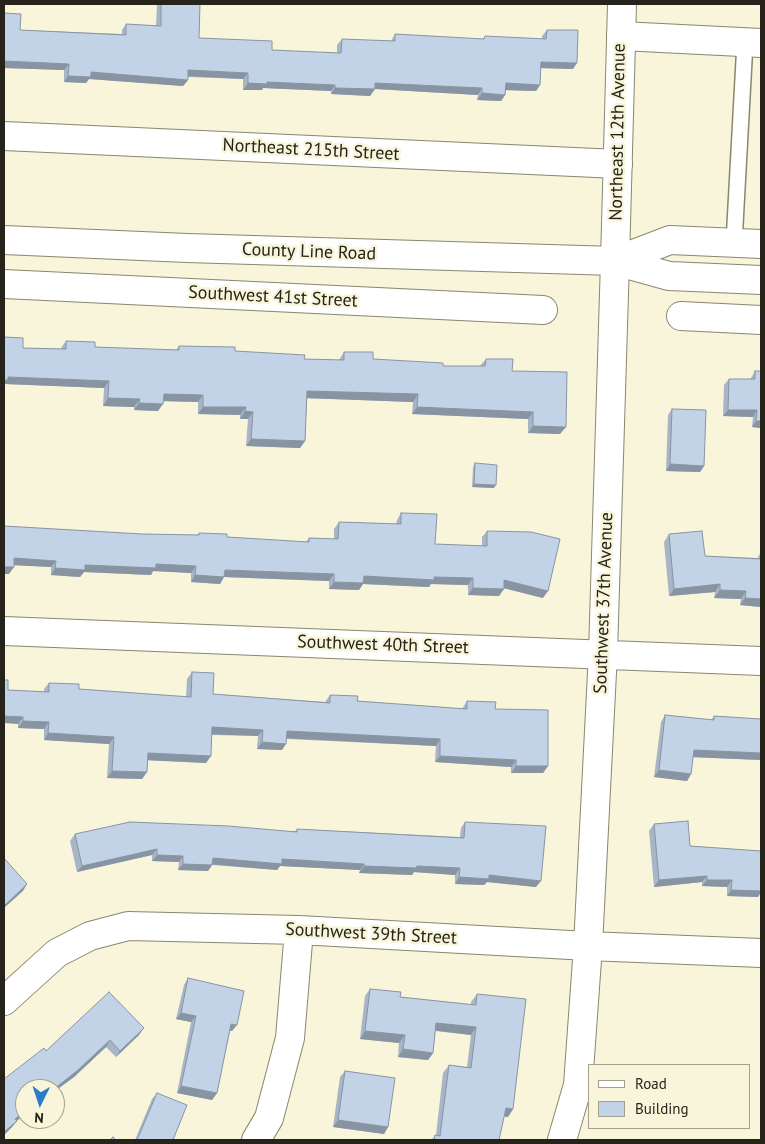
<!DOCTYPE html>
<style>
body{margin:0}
#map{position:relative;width:765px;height:1144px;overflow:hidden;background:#f8f5db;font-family:"PT Sans",sans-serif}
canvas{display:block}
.frame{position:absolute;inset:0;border:5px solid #25231a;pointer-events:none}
.legend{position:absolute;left:588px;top:1064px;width:162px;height:65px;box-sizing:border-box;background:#f8f5db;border:1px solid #a4a18e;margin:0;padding:6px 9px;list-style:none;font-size:15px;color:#25231a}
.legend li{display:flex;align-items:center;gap:10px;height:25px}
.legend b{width:25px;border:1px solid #a4a18e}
.north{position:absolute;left:15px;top:1079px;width:50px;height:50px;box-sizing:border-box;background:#f8f5db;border:1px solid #a4a18e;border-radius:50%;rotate:184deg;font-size:14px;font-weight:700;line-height:20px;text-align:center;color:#25231a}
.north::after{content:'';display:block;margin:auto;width:18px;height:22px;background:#2d7aca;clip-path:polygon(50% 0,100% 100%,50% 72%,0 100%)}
</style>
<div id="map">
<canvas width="765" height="1144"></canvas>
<div class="frame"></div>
<ul class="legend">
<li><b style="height:6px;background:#fff"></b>Road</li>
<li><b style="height:14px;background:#c2d3e7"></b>Building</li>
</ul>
<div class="north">N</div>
</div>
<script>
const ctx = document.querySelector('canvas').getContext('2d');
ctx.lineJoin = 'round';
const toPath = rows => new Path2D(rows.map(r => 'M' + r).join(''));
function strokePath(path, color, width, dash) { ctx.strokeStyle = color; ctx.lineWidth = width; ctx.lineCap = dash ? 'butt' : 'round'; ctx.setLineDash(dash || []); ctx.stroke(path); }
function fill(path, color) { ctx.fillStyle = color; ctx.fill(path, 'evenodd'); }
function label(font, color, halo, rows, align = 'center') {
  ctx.font = font + ' "PT Sans",sans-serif'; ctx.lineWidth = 5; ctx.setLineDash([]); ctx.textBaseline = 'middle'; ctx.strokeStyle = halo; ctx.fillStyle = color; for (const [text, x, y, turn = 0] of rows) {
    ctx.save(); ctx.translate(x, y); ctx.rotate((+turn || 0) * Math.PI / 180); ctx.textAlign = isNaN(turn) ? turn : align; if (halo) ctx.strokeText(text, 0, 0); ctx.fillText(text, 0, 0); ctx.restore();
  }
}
const lane = toPath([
 [734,243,745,42]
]);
const street = toPath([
 [621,36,761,43],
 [4,136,618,164],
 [4,284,543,310],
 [681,316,761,320],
 [4,631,761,661],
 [4,1001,57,953,90,936,128,926,299,930,588,946,761,953],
 [256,1140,269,1118,290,1038,299,930],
 [562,1140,578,1085,588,946,603,653,615,261]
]);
const secondary = toPath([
 [4,240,187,248,615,261,669,276,761,280],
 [615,261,622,4],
 [615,261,670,240,761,244]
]);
const wall = toPath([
 [157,4,200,4,199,38,272,50,337,53,337,45,342,39,391,41,395,34,483,39,485,36,542,39,542,36,547,30,573,69,541,68,540,85,536,91,506,90,505,95,501,101,477,100,478,95,375,89,370,96,331,94,331,91,263,88,262,90,243,90,243,79,188,77,188,80,183,86,89,79,86,83,64,82,64,70,4,68,4,13,20,30,122,34,122,30,126,24,156,26],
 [4,337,23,348,61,349,61,348,66,341,95,347,176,350,179,346,304,359,339,360,344,352,373,359,443,366,480,366,486,359,512,371,560,434,528,433,528,419,412,414,413,402,307,398,305,441,300,448,246,446,248,419,240,419,240,415,198,414,198,402,163,401,158,411,134,410,134,407,103,406,104,388,5,384,4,386],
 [755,371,761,428,752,427,753,417,723,416,724,385,729,379,751,379,751,378],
 [672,409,704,466,700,472,666,471,668,415],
 [475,463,494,488,472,487,473,467],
 [401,513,435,544,482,546,482,537,487,531,543,598,504,588,499,596,468,595,468,585,431,584,429,587,363,584,359,590,329,589,329,581,224,577,220,584,191,582,191,573,153,571,151,575,84,572,80,577,51,575,51,567,14,565,9,574,4,574,4,526,142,534,197,535,199,533,227,537,306,542,309,538,334,539,334,529,339,522,396,524,397,520],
 [669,534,705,556,758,558,758,557,761,552,761,607,740,605,741,599,714,598,715,592,669,596,664,542],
 [192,672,213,694,325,702,330,695,357,701,462,709,467,701,495,709,548,766,543,773,511,773,511,767,435,762,436,746,287,739,282,750,257,749,258,736,212,735,206,763,147,760,147,772,142,779,107,778,109,744,44,740,44,729,18,728,18,724,8,690,44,692,44,689,49,683,79,689,186,697,187,679],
 [665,715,711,720,714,716,761,719,761,760,693,757,691,774,687,781,654,777,661,722],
 [465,822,536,887,487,882,484,885,455,884,455,875,414,872,412,875,359,873,360,870,280,866,277,870,212,865,208,871,178,870,179,862,152,861,152,855,77,872,70,841,75,834,295,831,297,829,460,837,461,828],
 [654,824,690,846,761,851,761,892,758,897,727,896,727,887,702,886,702,882,654,887,649,831],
 [188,978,232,1031,230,1031,217,1093,212,1100,177,1093,191,1022,176,1019,184,985],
 [370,989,400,997,471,1005,471,1002,477,994,513,1109,508,1117,504,1116,499,1140,431,1140,436,1135,443,1073,449,1065,467,1067,471,1035,435,1031,433,1053,428,1060,398,1057,399,1043,360,1039,365,996],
 [139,1035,116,1057,106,1047,74,1077,55,1091,55,1089,17,1121,12,1127,4,1135,4,1079,46,1051],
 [345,1071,388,1127,384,1134,333,1127,340,1077],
 [157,1093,173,1140,135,1140,152,1099]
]);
const shadedWall = toPath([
 [4,61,69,64,64,70,4,68],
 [541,62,577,63,573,69,537,68],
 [188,70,248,73,243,79,184,76],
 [91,72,188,80,183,86,89,79,86,83,64,82,68,76],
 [267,82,335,85,331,91,263,88,262,90,243,90,248,83],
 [375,83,482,88,478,95,375,89,370,96,331,94,335,88],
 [506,83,540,85,536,91,501,90],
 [482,93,505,95,501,101,477,100],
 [8,377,109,381,104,388,5,384,4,386,4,380],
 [307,391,418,394,413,402,302,398],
 [164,394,203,395,198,402,159,401],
 [108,398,140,399,134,407,103,406],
 [139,403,163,404,158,411,134,410],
 [203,407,246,407,240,415,198,414],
 [417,407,533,412,528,419,412,414],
 [728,410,757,410,753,417,723,416],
 [245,411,253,412,248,419,240,419],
 [756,421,761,421,761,428,752,427],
 [533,426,566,427,560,434,528,433],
 [251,439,305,441,300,448,246,446],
 [670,464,704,466,700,472,666,471],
 [474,484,496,485,494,488,472,487],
 [14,558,56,561,51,567,10,565],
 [156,564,196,566,191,573,153,571,151,575,84,572,80,577,51,575,55,568,85,565],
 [4,567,14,567,9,574,4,574],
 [225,570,334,574,329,581,224,577,220,584,191,582,195,575],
 [364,576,434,577,473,578,468,585,431,584,429,587,363,584,359,590,329,589,334,582],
 [504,580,548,591,543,598,499,587],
 [720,584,715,592,669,596,674,589],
 [473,588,504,589,499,596,468,595],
 [720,590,746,591,741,599,714,598],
 [745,598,761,599,761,607,740,605],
 [4,716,23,717,18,724,4,723],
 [23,721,49,722,44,729,18,728],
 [212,727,263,730,258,736,207,734],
 [287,731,440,739,436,746,282,738],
 [48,733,114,737,109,744,44,740],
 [262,742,286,744,282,750,257,749],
 [694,750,761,753,761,760,689,757],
 [148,753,211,756,206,763,143,760],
 [440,756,516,760,511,767,435,762],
 [516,766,548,766,543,773,511,773],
 [659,770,691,774,687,781,654,777],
 [112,771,147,772,142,779,107,778],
 [157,849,152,855,77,872,82,866],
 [157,855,183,856,179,862,152,861],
 [213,858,282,859,364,864,360,870,280,866,277,870,208,864],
 [183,864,212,865,208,871,178,870],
 [364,866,417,866,460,868,455,875,414,872,412,875,359,873],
 [489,875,541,881,536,887,487,882,484,885,455,884,459,877],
 [707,876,702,882,654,887,659,880],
 [707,880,732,880,727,887,702,886],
 [27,884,23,891,4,908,4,906],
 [761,886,761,892,758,897,727,896,731,890],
 [181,1013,196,1016,191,1022,176,1019],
 [436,1023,476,1027,471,1035,431,1030],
 [231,1024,237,1025,232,1031,227,1030],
 [144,1028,139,1035,116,1057,120,1051],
 [365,1031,405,1035,399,1043,360,1039],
 [110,1040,106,1047,74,1077,55,1091,55,1089,54,1089],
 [403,1049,433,1053,428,1060,398,1057],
 [181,1086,217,1093,212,1100,177,1093],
 [506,1108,513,1109,508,1117,501,1116],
 [25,1111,25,1114,11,1125,15,1119],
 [338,1120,388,1127,384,1134,333,1127],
 [17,1121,12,1127,4,1135,4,1132]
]);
const building = toPath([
 [161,4,200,4,199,38,272,41,272,50,341,53,342,39,395,41,395,34,484,39,485,36,546,39,547,30,578,30,577,63,541,62,540,85,506,83,505,95,482,93,482,88,375,83,375,89,335,88,335,85,267,82,267,84,248,83,248,73,188,70,188,80,91,72,91,77,68,76,69,64,4,61,4,13,21,14,20,30,126,35,126,24,161,26,161,4],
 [4,337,23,338,23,348,66,349,66,341,95,342,95,347,179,350,179,346,235,347,235,351,305,355,304,359,344,360,344,352,373,352,373,359,443,363,443,366,485,366,486,359,513,359,512,371,567,372,566,427,533,426,533,412,417,407,418,394,307,391,305,441,251,439,253,412,245,411,246,407,203,407,203,395,164,394,163,404,139,403,140,399,108,398,109,381,8,377,8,380,4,380,4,337],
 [755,371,761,371,761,421,756,421,757,410,728,410,729,379,755,379,755,371],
 [672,409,706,410,704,466,670,464,672,409],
 [475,463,497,465,496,485,474,484,475,463],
 [401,513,437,514,435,544,487,546,487,531,531,532,560,539,548,591,504,580,504,589,473,588,473,578,434,577,434,580,364,576,363,583,334,582,334,574,225,570,224,577,195,575,196,566,156,564,156,568,85,565,85,570,55,568,56,561,14,558,14,567,4,567,4,526,142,534,199,535,199,533,227,534,227,537,309,542,309,538,338,539,339,522,401,524,401,513],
 [702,531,705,556,761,559,761,599,745,598,746,591,720,590,720,584,674,589,669,534,702,531],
 [192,672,214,673,213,694,330,703,330,695,358,696,357,701,467,709,467,701,496,702,495,709,548,710,548,766,516,766,516,760,440,756,440,739,287,731,286,744,262,742,263,730,212,727,211,756,148,753,147,772,112,771,114,737,48,733,49,722,23,721,23,717,4,716,4,680,8,680,8,690,49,692,49,683,79,684,79,689,191,697,192,672],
 [665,715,714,720,714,716,761,719,761,753,694,750,691,774,659,770,665,715],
 [688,821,690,846,761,851,761,891,731,890,732,880,707,880,707,876,659,880,654,824,688,821],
 [130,822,228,826,297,832,297,829,464,838,465,822,546,826,541,881,489,875,489,879,459,877,460,868,417,866,416,868,364,866,364,864,282,859,282,864,213,858,212,865,183,864,183,856,157,855,157,849,82,866,75,834,130,822],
 [4,858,27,884,4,906,4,858],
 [188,978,244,991,237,1025,231,1024,217,1093,181,1086,196,1016,181,1013,188,978],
 [370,989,401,992,400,997,476,1005,477,994,526,999,513,1109,506,1108,499,1140,434,1140,435,1135,440,1136,449,1065,471,1068,476,1027,436,1023,433,1053,403,1049,405,1035,365,1031,370,989],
 [109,992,144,1028,120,1051,110,1040,78,1070,54,1089,25,1089,25,1111,15,1119,17,1121,4,1132,4,1079,44,1048,46,1051,109,992],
 [345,1071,395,1078,388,1127,338,1120,345,1071],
 [157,1093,187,1105,173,1140,137,1140,157,1093],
 [113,1137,116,1140,110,1140,113,1137]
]);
const streetNames = [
 ["Northeast 12th Avenue",618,132,-89],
 ["Northeast 215th Street",311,150,3],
 ["County Line Road",309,252,2],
 ["Southwest 41st Street",273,297,3],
 ["Southwest 37th Avenue",604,603,-88],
 ["Southwest 40th Street",383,645,2],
 ["Southwest 39th Street",371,934,3]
];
strokePath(lane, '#8a866f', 18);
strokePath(street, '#8a866f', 30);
strokePath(secondary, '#8a866f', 30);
strokePath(lane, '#fff', 15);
strokePath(street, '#fff', 28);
strokePath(secondary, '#fff', 28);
fill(wall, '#a7b5c7');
fill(shadedWall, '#8894a2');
fill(building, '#c2d3e7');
strokePath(building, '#8894a2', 1);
label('18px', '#25231a', '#f8f5db', streetNames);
</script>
